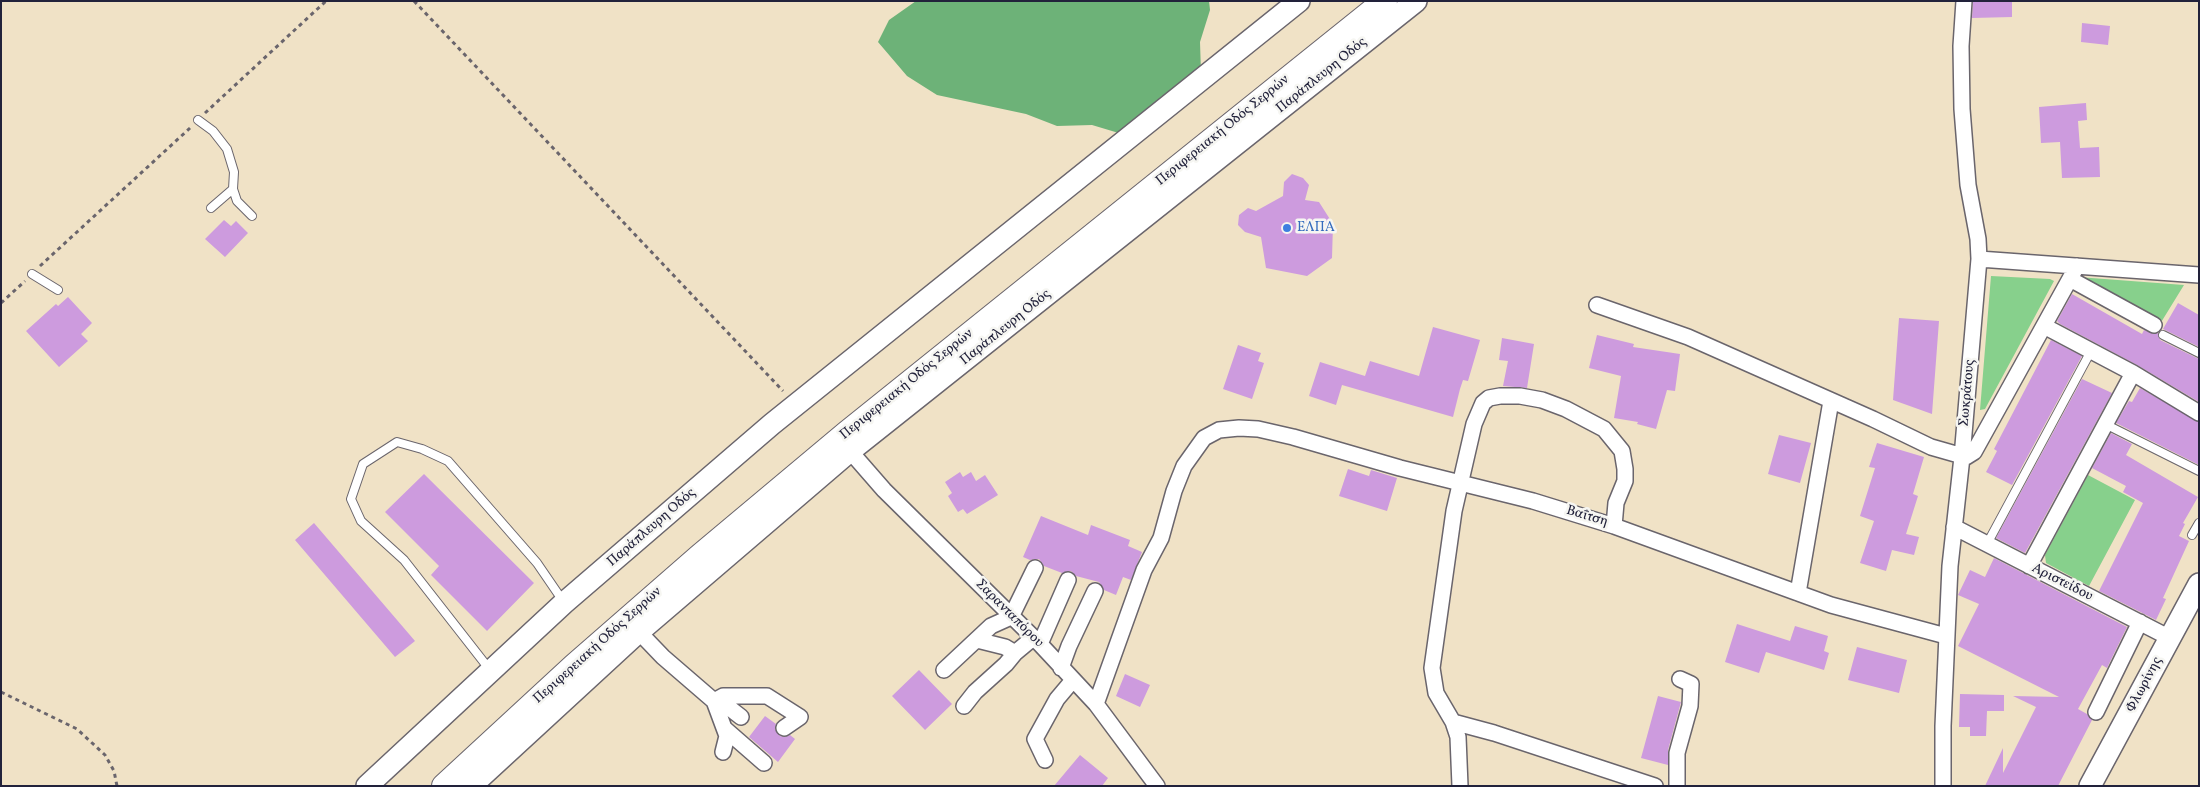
<!DOCTYPE html>
<meta charset="utf-8">
<style>
body{margin:0}
#map{position:relative;width:2200px;height:787px;overflow:hidden;background:#f0e2c6;font-family:Vollkorn,serif}
canvas{display:block}
.frame{position:absolute;inset:0;border:2px solid #22223b;pointer-events:none}
</style>
<div id="map">
<canvas width="2200" height="787"></canvas>
<div class="frame"></div>
</div>
<script>
const ctx = document.querySelector('canvas').getContext('2d');
ctx.lineJoin = 'round';
function fill(path, color) { ctx.fillStyle = color; ctx.fill(path, 'evenodd'); }
const toPath = rows => new Path2D(rows.map(r => 'M' + r).join(''));
function strokePath(path, color, width, dash) { ctx.strokeStyle = color; ctx.lineWidth = width; ctx.lineCap = dash ? 'butt' : 'round'; ctx.setLineDash(dash || []); ctx.stroke(path); }
function label(font, color, halo, rows, align = 'center') {
  ctx.font = font + ' Vollkorn,serif'; ctx.lineWidth = 5; ctx.setLineDash([]); ctx.textBaseline = 'middle'; ctx.strokeStyle = halo; ctx.fillStyle = color; for (const [text, x, y, turn = 0] of rows) {
    ctx.save(); ctx.translate(x, y); ctx.rotate((+turn || 0) * Math.PI / 180); ctx.textAlign = isNaN(turn) ? turn : align; if (halo) ctx.strokeText(text, 0, 0); ctx.fillText(text, 0, 0); ctx.restore();
  }
}
const green = toPath([
 [1991,276,2050,279,2054,281,1985,409,1980,410],
 [2078,277,2184,285,2160,324],
 [2088,475,2135,500,2089,586,2046,563,2045,555]
]);
const forest = toPath([
 [916,1,1209,1,1210,10,1200,42,1201,73,1122,134,1092,125,1057,126,1026,114,937,95,907,76,878,42,889,20]
]);
const building = toPath([
 [1973,1,2012,1,2012,17,1972,18],
 [2082,23,2110,26,2108,45,2081,42],
 [2086,103,2087,120,2078,121,2080,148,2099,147,2100,177,2062,178,2060,142,2041,143,2039,107],
 [1292,174,1303,178,1309,185,1305,200,1319,202,1333,224,1332,258,1307,276,1266,268,1261,237,1245,232,1238,225,1239,215,1248,208,1256,211,1283,196,1284,182],
 [224,220,231,226,236,221,248,233,225,257,205,239],
 [2072,294,2142,334,2144,330,2154,334,2158,333,2160,340,2199,359,2199,402,2137,365,2060,324,2057,321],
 [68,297,92,323,81,334,88,341,59,367,26,331,56,304,58,306],
 [2178,303,2199,315,2199,347,2163,329],
 [1899,318,1939,321,1932,414,1893,400],
 [1433,327,1480,340,1468,381,1463,380,1460,389,1453,417,1342,385,1336,405,1309,396,1320,362,1365,376,1370,361,1419,376],
 [1597,335,1634,344,1633,347,1680,354,1675,391,1667,390,1656,429,1637,424,1638,422,1614,418,1621,376,1589,368],
 [1502,338,1534,344,1527,388,1503,386,1508,361,1499,360],
 [2051,340,2082,356,2012,485,1986,472,1997,451,1994,449],
 [1238,345,1261,353,1258,361,1264,363,1252,399,1223,389],
 [2082,379,2112,393,2025,553,1996,538],
 [2140,388,2199,422,2199,465,2116,423,2129,401,2132,402],
 [2111,433,2132,444,2126,455,2198,497,2183,523,2185,524,2179,536,2189,541,2163,598,2166,599,2156,620,2099,591,2143,503,2123,492,2126,486,2092,468],
 [1779,435,1811,443,1800,483,1768,474],
 [1877,443,1924,457,1913,494,1918,496,1906,534,1919,537,1914,555,1892,550,1886,571,1860,563,1874,521,1860,516,1875,468,1869,467],
 [1348,469,1369,476,1371,470,1397,478,1387,511,1339,496],
 [960,472,963,477,971,472,976,481,985,475,998,495,967,514,963,509,958,512,948,496,952,493,945,482],
 [424,474,534,583,487,631,431,575,439,566,385,512],
 [1041,516,1088,535,1091,525,1130,540,1128,546,1142,552,1131,580,1123,577,1116,595,1104,590,1099,582,1076,576,1071,571,1062,573,1044,566,1039,559,1030,560,1023,557],
 [314,523,415,641,395,657,295,540],
 [1994,558,2127,627,2107,668,2102,665,2078,709,2087,714,2092,720,2058,786,1985,786,2003,748,2003,773,2036,707,2013,696,2059,697,1958,646,1979,604,1958,595,1970,570,1985,577],
 [1737,624,1790,641,1795,626,1828,636,1824,651,1829,653,1824,670,1766,652,1759,673,1725,662],
 [1857,647,1907,660,1899,693,1848,680],
 [919,670,952,704,925,730,892,696],
 [1125,674,1150,685,1140,707,1116,696],
 [1960,694,2004,695,2004,711,1987,711,1986,736,1970,736,1970,727,1959,727],
 [1658,696,1681,702,1668,750,1668,765,1641,758],
 [765,716,776,724,775,729,780,736,785,737,790,735,795,739,778,762,749,737],
 [1080,755,1108,778,1102,786,1054,786]
]);
const path = toPath([
 [414,1,783,391],
 [205,113,326,1],
 [40,266,190,128],
 [1,303,25,281],
 [1,692,77,729,105,755,114,771,117,786]
]);
const lane = toPath([
 [198,120,213,131,227,149,234,172,233,189,211,208],
 [233,189,237,201,252,216],
 [32,274,58,290],
 [2163,335,2199,353],
 [2105,424,2199,471],
 [2192,535,2199,523],
 [1987,544,2091,351],
 [490,670,404,560,361,521,351,499,363,464,397,442,422,449,448,461,537,563,563,601]
]);
const street = toPath([
 [1979,259,2199,275],
 [2070,279,2154,325],
 [1597,305,1688,337,1873,419,1931,447,1966,457,1974,452,2077,266],
 [2044,326,2133,373,2199,413],
 [850,451,884,490,1040,644,1096,704,1157,786],
 [1954,527,2170,638],
 [2029,566,2133,373],
 [1798,593,1831,401],
 [639,632,663,657,714,701,727,736,723,752],
 [977,640,1005,647,1015,653],
 [1040,644,1068,580],
 [1061,668,1069,646,1095,591],
 [944,670,991,626,1011,617,1035,568],
 [718,699,741,717],
 [714,701,723,696,767,696,800,717,784,728],
 [1096,704,1144,570,1161,538,1174,491,1184,466,1204,438,1219,430,1239,428,1258,429,1293,437,1400,468,1533,501,1614,526,1831,605,1946,636],
 [964,706,975,692,1006,664,1015,653,1033,638],
 [2096,712,2140,622],
 [1453,722,1494,733,1655,786],
 [725,729,764,763],
 [1045,760,1035,739,1057,699,1073,680],
 [1460,786,1458,737,1453,722,1436,693,1432,668,1454,511,1474,424,1483,403,1489,398,1500,396,1520,396,1542,400,1566,409,1604,429,1622,451,1625,469,1625,481,1616,503,1614,526],
 [1677,786,1677,753,1690,706,1691,684,1680,679],
 [1943,786,1943,726,1950,566,1962,457,1979,259,1978,239,1968,185,1962,109,1961,46,1964,1]
]);
const secondary = toPath([
 [367,786,564,603,772,424,1299,1],
 [471,786,634,636,850,451,1416,1],
 [2090,786,2199,584]
]);
const primary = toPath([
 [444,786,574,666,700,556,847,433,1385,1]
]);
const markers = [
 [1287,228,5,"#3f7fe0"]
];
const streetNames = [
 ["Παράπλευρη Οδός",1322,76,-39],
 ["Περιφερειακή Οδός Σερρών",1223,131,-39],
 ["Παράπλευρη Οδός",1006,328,-39],
 ["Περιφερειακή Οδός Σερρών",907,385,-39],
 ["Σωκράτους",1968,393,-85],
 ["Βαΐτση",1587,517,17],
 ["Παράπλευρη Οδός",652,528,-41],
 ["Αριστείδου",2062,583,27],
 ["Σαρανταπόρου",1009,614,45],
 ["Περιφερειακή Οδός Σερρών",598,646,-42],
 ["Φλωρίνης",2145,685,-62]
];
const shopNames = [
 ["ΕΛΠΑ",1297,228]
];
fill(green, '#87d08c');
fill(forest, '#6db278');
fill(building, '#cd9bde');
strokePath(lane, '#6a656c', 10);
strokePath(street, '#6a656c', 18);
strokePath(secondary, '#6a656c', 24);
strokePath(primary, '#6a656c', 26);
strokePath(path, '#6a656c', 3, [4, 4]);
strokePath(lane, '#fff', 8);
strokePath(street, '#fff', 15);
strokePath(secondary, '#fff', 21);
strokePath(primary, '#fff', 24);
for (const [x, y, r, color] of markers) { const dot = new Path2D(); dot.arc(x, y, r, 0, 2 * Math.PI); ctx.fillStyle = color; ctx.fill(dot); strokePath(dot, '#f6f6f2', 2); }
label('14px', '#22223b', '#f6f6f2', streetNames);
label('14px', '#366cbe', '#f6f6f2', shopNames, 'left');
</script>
